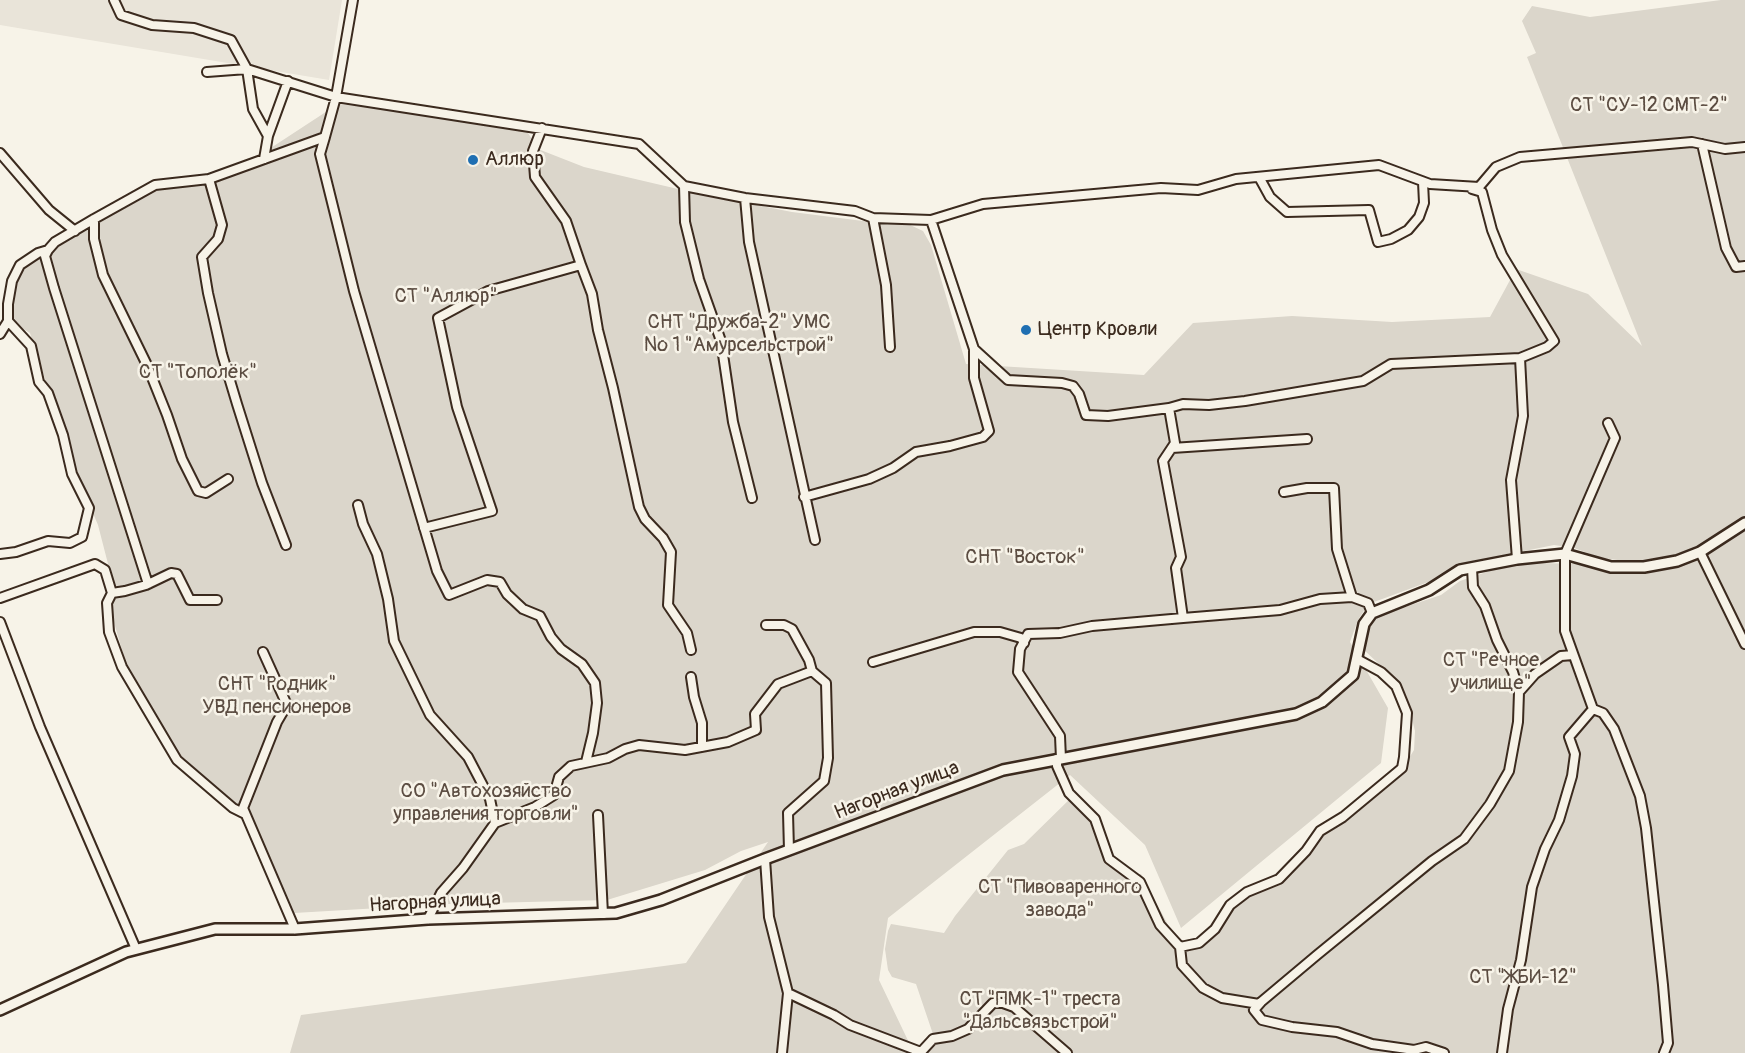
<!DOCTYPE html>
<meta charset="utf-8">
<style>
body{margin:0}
canvas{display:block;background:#f7f3e8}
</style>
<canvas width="1745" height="1053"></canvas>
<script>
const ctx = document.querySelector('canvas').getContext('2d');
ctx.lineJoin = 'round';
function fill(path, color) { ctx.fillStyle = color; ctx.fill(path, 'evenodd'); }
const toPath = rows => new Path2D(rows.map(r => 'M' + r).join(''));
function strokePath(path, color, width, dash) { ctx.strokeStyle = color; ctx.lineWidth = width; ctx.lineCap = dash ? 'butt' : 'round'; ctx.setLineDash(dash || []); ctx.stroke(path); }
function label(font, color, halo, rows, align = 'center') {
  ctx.font = font + ' Pangolin,sans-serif'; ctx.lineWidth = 5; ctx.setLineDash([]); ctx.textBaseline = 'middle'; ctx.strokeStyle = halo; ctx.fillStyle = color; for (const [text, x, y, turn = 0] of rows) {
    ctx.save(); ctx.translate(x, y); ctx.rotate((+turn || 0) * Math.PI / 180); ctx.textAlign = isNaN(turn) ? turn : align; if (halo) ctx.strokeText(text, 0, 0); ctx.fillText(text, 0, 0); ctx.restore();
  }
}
const built = toPath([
 [0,0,342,0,329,80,0,25]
]);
const green = toPath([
 [1721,0,1745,0,1745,517,1697,547,1660,560,1626,561,1601,558,1574,548,1554,545,1465,563,1431,581,1374,602,1365,609,1358,620,1350,642,1388,708,1381,763,1181,928,1145,845,1070,775,888,918,879,980,914,1053,290,1053,301,1015,686,963,768,842,741,851,705,870,607,900,449,904,294,913,278,880,256,827,237,806,181,759,127,667,113,619,112,600,115,591,98,525,75,471,30,333,17,325,12,316,14,288,23,269,40,255,96,221,164,184,204,183,258,164,257,157,338,104,393,110,525,128,538,149,584,167,695,193,792,212,879,223,908,224,923,231,931,245,966,364,1144,375,1193,323,1292,316,1392,322,1490,317,1516,269,1588,294,1642,346,1527,57,1536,53,1522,21,1532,6,1590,17],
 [1745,529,1745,1053,924,1053,936,1043,916,984,892,977,888,970,885,949,888,931,891,924,944,933,955,916,1008,850,1024,844,1075,794,1090,810,1109,855,1132,874,1141,874,1175,938,1191,947,1240,899,1276,882,1318,836,1403,768,1414,750,1415,731,1406,695,1398,682,1363,649,1365,633,1372,618,1441,595,1460,581,1504,566,1542,563,1579,564,1634,574,1648,573,1706,555]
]);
const minor = toPath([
 [114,0,121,15,152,25,194,28,231,40,247,69,336,97,639,144,684,186,745,198,855,211,873,218,931,220,983,204,1161,188,1198,190,1236,179,1379,165,1430,184,1479,187,1496,167,1520,157,1692,142,1725,149,1745,147],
 [207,72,247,69,253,109,268,136,264,159],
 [542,128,533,151,535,177,566,221,581,265],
 [268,136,288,81],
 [325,137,320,154,354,291,437,571,449,595,487,580,500,582,507,594,523,609,540,616,551,637,561,649,582,664,595,683,597,703,593,733,586,762],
 [1702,144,1726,248,1736,267,1745,266],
 [0,153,49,210,75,231],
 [1259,177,1270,197,1287,212,1369,210,1378,242,1391,239,1408,230,1419,217,1424,203,1423,182],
 [209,179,222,225,218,239,202,257,208,293,222,354,237,404,262,483,286,545],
 [684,186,685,222,699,279,721,341,733,422,752,498],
 [745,198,749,242,815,540],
 [873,218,886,285,890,347],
 [94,219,94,239,103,275,147,365,167,415,182,459,198,491,206,493,228,479],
 [48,250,45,256,54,288,148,584],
 [0,334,8,321,8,304,12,281,20,265,38,253,48,250,55,242,94,219,155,185,209,179,325,137,336,97,353,0],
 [974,349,1008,380,1062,383,1073,386,1079,394,1086,415,1108,416,1169,408,1175,443,1163,461,1181,557,1176,568,1183,618,1280,610,1320,599,1352,597,1368,603,1372,613],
 [1169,408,1183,404,1209,405,1245,401,1363,381,1391,364,1520,358,1547,347,1554,341,1502,255,1492,230,1482,192,1472,189],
 [1172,448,1307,439],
 [1284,492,1307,488,1334,488,1337,549,1352,597],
 [804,497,869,479,893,468,916,452,950,446,983,437,989,431,974,378,974,349,931,220],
 [358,505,363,524,377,554,388,599,394,641,430,715,468,757,490,799,495,823,463,868,441,893,428,919],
 [424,528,492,511,457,407,438,318,488,291,581,265,592,294,598,330,613,388,639,507,645,519,663,538,671,552,668,605,687,633,691,650],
 [1700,552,1745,644],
 [0,554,16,552,48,541,70,543,82,537,89,508,72,474,63,435,48,393,39,382,31,346,8,321],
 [1517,559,1511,480,1523,416,1520,358],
 [1472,568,1473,587,1485,606,1497,640,1513,672,1519,692],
 [0,598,95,564,105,570,112,593],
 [217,600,190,600,177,574,171,573,146,585,125,591,112,593,107,603,109,632,122,667,177,760,233,808,245,814],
 [0,622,40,727,136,949],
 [766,625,784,625,792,629,809,660,812,671],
 [263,652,287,705,277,722,243,808,295,929],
 [873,662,974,632,1000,632,1021,638,1024,643],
 [691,677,694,697,702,723,702,747],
 [1593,709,1603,713,1614,729,1640,796,1646,828,1663,985,1668,1043,1664,1053],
 [1057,759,1057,766,1069,793,1095,819,1109,859,1140,882,1160,925,1180,947],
 [1061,759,1060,736,1018,672,1020,649,1028,634,1060,633,1092,626,1183,618],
 [598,815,603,914],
 [495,823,535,807,554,795,559,777,571,766,608,758,625,749,639,745,685,750,728,742,756,730,755,714,778,684,812,671,826,683,828,758,824,781,788,813,789,850],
 [765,859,769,917,788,993,782,1053],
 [788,993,834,1015,850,1025,921,1052],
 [1259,1004,1222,998,1203,988,1182,965,1180,947,1199,943,1215,929,1230,905,1247,892,1279,879,1306,851,1320,831,1343,817,1402,768,1404,757,1407,713,1396,686,1381,672,1357,659],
 [921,1052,933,1039,952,1036,968,1029,993,1003,1003,1003,1014,1007,1067,1053],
 [1444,1053,1426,1047,1414,1050,1372,1044,1337,1032,1292,1027,1262,1020,1254,1010,1261,1002,1317,955,1432,861,1464,839,1490,804,1509,771,1518,722,1519,692,1535,674,1561,656,1573,655],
 [1502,1053,1508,1009,1521,960,1532,887,1545,849,1559,820,1572,776,1575,754,1569,737,1593,709,1565,631,1565,554,1615,438,1608,423]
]);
const tertiary = toPath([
 [0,1010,126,952,215,929,295,929,428,919,616,913,661,900,765,859,1003,770,1296,714,1322,702,1353,675,1364,624,1372,613,1429,590,1460,570,1517,559,1565,554,1611,567,1644,567,1677,561,1700,552,1745,523]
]);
const markers = [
 [473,160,6,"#1f6fb2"],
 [1026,330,6,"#1f6fb2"]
];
const parkNames = [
 ["СТ \"СУ-12 СМТ-2\"",1649,106],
 ["СТ \"Аллюр\"",446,297],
 ["СНТ \"Дружба-2\" УМС",739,323],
 ["№ 1 \"Амурсельстрой\"",739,346],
 ["СТ \"Тополёк\"",198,373],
 ["СНТ \"Восток\"",1025,558],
 ["СТ \"Речное",1491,661],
 ["училище\"",1491,684],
 ["СНТ \"Родник\"",277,685],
 ["УВД пенсионеров",277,708],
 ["СО \"Автохозяйство",486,792],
 ["управления торговли\"",486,815],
 ["СТ \"Пивоваренного",1060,888],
 ["завода\"",1060,911],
 ["СТ \"ЖБИ-12\"",1523,978],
 ["СТ \"ПМК-1\" треста",1040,1000],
 ["\"Дальсвязьстрой\"",1040,1023]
];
const poiNames = [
 ["Аллюр",485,160],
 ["Центр Кровли",1038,330]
];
const streetNames = [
 ["Нагорная улица",897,791,-21],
 ["Нагорная улица",435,903,-3]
];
fill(built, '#e9e4d9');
fill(green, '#dbd6cb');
strokePath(minor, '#3b2a1e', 12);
strokePath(tertiary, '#3b2a1e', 14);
strokePath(minor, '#f7f3e8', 8);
strokePath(tertiary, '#f7f3e8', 9);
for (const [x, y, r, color] of markers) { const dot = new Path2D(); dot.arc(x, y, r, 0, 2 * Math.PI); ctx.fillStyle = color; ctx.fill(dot); strokePath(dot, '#f7f3e8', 2); }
label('20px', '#5b4c41', '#f7f3e8', parkNames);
label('20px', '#3b2a1e', '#f7f3e8', poiNames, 'left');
label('20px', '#3b2a1e', '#f7f3e8', streetNames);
</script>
